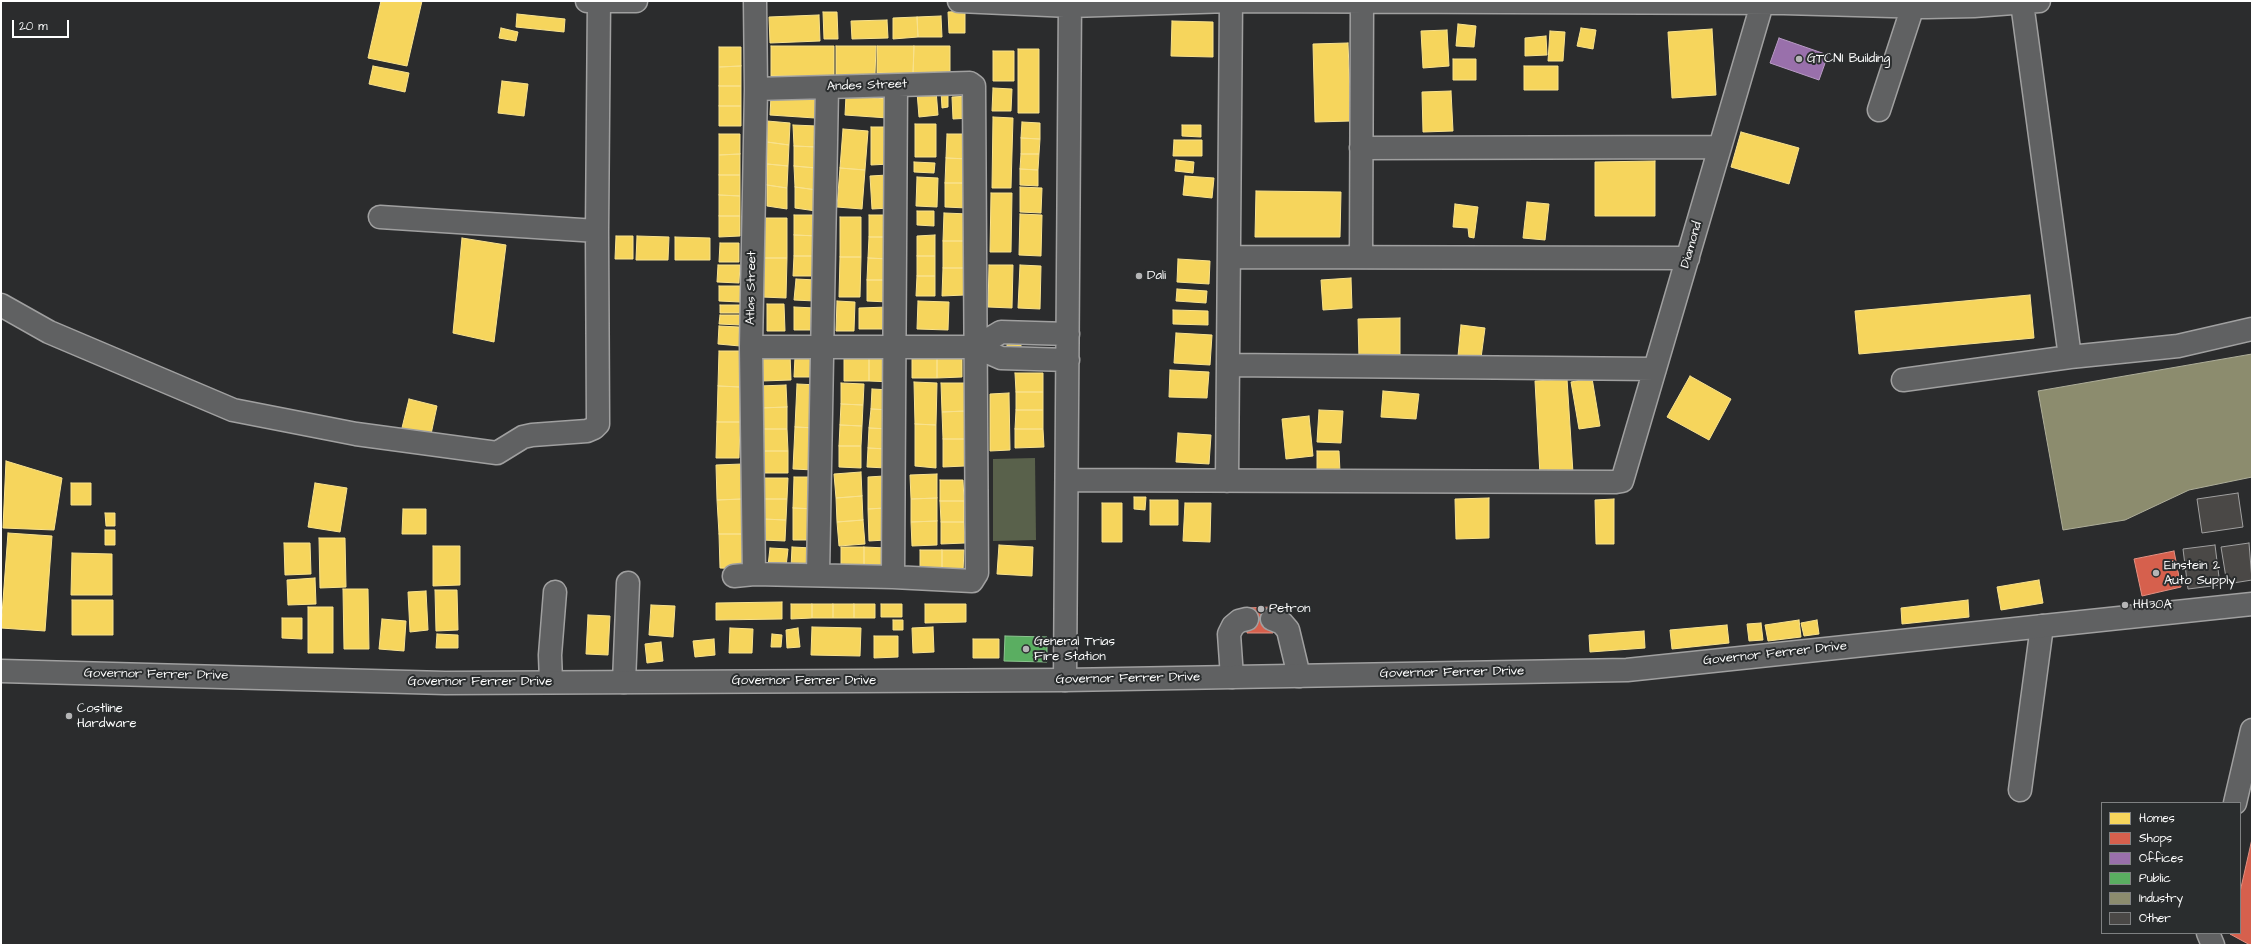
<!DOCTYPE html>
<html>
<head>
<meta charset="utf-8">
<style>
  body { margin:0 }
  #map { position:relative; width:2253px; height:946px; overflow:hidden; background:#2b2c2d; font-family:"Architects Daughter",sans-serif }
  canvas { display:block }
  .frame { position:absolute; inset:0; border:2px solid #fff; pointer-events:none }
  .legend { position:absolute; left:2101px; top:802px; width:140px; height:132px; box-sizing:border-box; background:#2a2d2e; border:1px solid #7f8182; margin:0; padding:5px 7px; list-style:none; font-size:12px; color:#fff }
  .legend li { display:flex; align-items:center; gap:8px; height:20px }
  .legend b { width:20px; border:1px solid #7f8182 }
  .scale { position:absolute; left:12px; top:20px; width:57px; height:18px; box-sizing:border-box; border:2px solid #fff; border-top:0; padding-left:5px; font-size:12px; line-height:14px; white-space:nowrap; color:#fff; -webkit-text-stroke:3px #2a2d2e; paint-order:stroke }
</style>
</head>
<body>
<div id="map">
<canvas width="2253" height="946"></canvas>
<div class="frame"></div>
<ul class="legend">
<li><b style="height:11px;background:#f6d55c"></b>Homes</li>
<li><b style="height:11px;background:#d6604d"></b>Shops</li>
<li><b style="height:11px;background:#9970ab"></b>Offices</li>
<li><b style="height:11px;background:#5aae61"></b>Public</li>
<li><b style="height:11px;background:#8c8c6e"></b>Industry</li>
<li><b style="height:11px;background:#4a4846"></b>Other</li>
</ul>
<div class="scale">20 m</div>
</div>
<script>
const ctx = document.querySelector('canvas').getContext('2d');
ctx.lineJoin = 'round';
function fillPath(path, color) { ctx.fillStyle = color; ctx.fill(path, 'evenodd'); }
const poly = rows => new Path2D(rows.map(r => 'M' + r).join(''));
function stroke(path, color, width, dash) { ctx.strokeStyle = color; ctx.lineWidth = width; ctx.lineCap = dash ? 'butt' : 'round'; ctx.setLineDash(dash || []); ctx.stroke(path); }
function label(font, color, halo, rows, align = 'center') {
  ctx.font = font + ' "Architects Daughter",sans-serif'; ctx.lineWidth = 4; ctx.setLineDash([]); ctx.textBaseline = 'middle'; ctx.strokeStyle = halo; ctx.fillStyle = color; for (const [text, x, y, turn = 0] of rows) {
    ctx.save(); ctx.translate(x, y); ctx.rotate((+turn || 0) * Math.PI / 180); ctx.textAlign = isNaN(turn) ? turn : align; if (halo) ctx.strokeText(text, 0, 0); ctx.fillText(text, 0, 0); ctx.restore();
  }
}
fillPath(poly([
  [1035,458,1036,540,993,541,993,459]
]), '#59614b');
const homes = poly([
  [381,1,422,1,407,66,368,58,381,1],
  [965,11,965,33,949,33,948,12,965,11],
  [823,12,837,12,838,39,824,39,823,12],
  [517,14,565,19,564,32,516,27,517,14],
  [819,15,820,41,770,43,769,17,819,15],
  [941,16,942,37,918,37,917,17,941,16],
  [917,17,918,37,893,39,893,18,917,17],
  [887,20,888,38,852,39,851,21,887,20],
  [1172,21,1213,22,1213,57,1171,56,1172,21],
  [1458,24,1476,26,1474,47,1456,46,1458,24],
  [501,28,518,32,516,41,499,38,501,28],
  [1581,28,1596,30,1593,49,1577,46,1581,28],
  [1712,29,1716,95,1672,98,1668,32,1712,29],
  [1447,30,1449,66,1423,68,1421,31,1447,30],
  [1550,31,1565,32,1563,61,1548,61,1550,31],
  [1546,36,1547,55,1525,56,1525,38,1546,36],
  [1348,43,1351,121,1315,122,1313,44,1348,43],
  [771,46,834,46,834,76,771,76,771,46],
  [836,46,876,46,875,75,836,76,836,46],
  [877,46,914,46,913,74,877,73,877,46],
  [914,46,950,46,950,73,913,74,914,46],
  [719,47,741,47,741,66,719,67,719,47],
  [1018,49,1039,49,1039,113,1018,113,1018,49],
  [993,51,1014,51,1014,81,993,81,993,51],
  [1453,59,1476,59,1476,80,1453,80,1453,59],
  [373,66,409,73,405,92,369,84,373,66],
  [741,66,741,86,719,86,719,67,741,66],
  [1524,66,1558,66,1558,90,1524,90,1524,66],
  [502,81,528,84,524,116,498,113,502,81],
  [719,86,741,86,741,106,719,106,719,86],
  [993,88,1012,89,1011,111,992,111,993,88],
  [936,90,938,115,919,117,917,92,936,90],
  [941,91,948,91,948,107,942,108,941,91],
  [1451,91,1453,131,1423,132,1422,92,1451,91],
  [771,96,817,99,815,118,770,115,771,96],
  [846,96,889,99,888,118,845,115,846,96],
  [970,96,971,118,953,119,952,97,970,96],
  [719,106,741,106,741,126,719,126,719,106],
  [993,117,1013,118,1011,188,992,188,993,117],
  [767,121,790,123,789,145,767,142,767,121],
  [1022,122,1040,123,1040,139,1021,138,1022,122],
  [915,124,936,124,936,157,915,157,915,124],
  [793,125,817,126,817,147,794,146,793,125],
  [1182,125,1201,125,1201,137,1182,136,1182,125],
  [871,127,889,127,890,164,871,165,871,127],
  [843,129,868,131,865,170,840,168,843,129],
  [1741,132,1799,148,1789,184,1731,167,1741,132],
  [719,134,740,134,740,154,719,155,719,134],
  [947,134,970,134,969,159,946,158,947,134],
  [1021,138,1040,139,1039,154,1021,154,1021,138],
  [1174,140,1202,140,1202,156,1173,156,1174,140],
  [767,142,789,145,788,166,767,164,767,142],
  [794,146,817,147,816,168,794,166,794,146],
  [740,154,740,175,719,175,719,155,740,154],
  [1021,154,1039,154,1038,170,1020,169,1021,154],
  [946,158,969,159,968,183,945,183,946,158],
  [1176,160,1194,162,1193,173,1175,171,1176,160],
  [1655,161,1655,216,1595,216,1595,162,1655,161],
  [914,162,935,163,934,173,914,172,914,162],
  [767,164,788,166,787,188,767,185,767,164],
  [794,166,816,168,817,190,795,187,794,166],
  [840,168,865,170,862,209,837,207,840,168],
  [1020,169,1038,170,1038,186,1020,185,1020,169],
  [719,175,740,175,740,196,719,195,719,175],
  [888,175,890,208,872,209,870,176,888,175],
  [1185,176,1214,178,1212,198,1183,195,1185,176],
  [917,177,938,178,937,207,916,206,917,177],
  [945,183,968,183,967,208,945,207,945,183],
  [767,185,787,188,787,209,767,206,767,185],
  [795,187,817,190,816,211,795,208,795,187],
  [1020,187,1042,188,1041,213,1020,212,1020,187],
  [1256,191,1341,192,1340,237,1255,237,1256,191],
  [991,193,1012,193,1011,252,990,252,991,193],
  [719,195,740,196,740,216,719,216,719,195],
  [1527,202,1549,204,1545,240,1523,238,1527,202],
  [1455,204,1478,207,1474,238,1469,237,1468,228,1453,227,1455,204],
  [917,211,934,211,934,226,917,225,917,211],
  [944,213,969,214,968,241,943,241,944,213],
  [1020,214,1042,215,1041,256,1019,255,1020,214],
  [794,215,819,215,818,236,794,235,794,215],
  [869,215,891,215,890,237,869,237,869,215],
  [719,216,740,216,740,236,719,237,719,216],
  [840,217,861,217,861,257,840,257,840,217],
  [763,218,787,218,787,258,763,258,763,218],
  [794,235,818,236,818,256,794,256,794,235],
  [935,235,935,256,917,256,917,236,935,235],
  [616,236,633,236,633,259,615,259,616,236],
  [637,236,669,237,668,260,636,260,637,236],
  [675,237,710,238,710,260,675,260,675,237],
  [869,237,890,237,889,259,868,258,869,237],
  [462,238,506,245,494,342,453,333,462,238],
  [943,241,968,241,966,268,943,268,943,241],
  [720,243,739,243,739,262,719,262,720,243],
  [794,256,818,256,818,276,793,276,794,256],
  [917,256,935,256,935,276,917,276,917,256],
  [840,257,861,257,860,297,839,297,840,257],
  [763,258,787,258,786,298,762,297,763,258],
  [868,258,889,259,889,280,867,280,868,258],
  [1178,259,1210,261,1209,284,1177,282,1178,259],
  [718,265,740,265,739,283,717,282,718,265],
  [989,265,1013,265,1012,308,988,307,989,265],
  [1020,265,1041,266,1040,309,1018,308,1020,265],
  [943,268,966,268,965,295,942,296,943,268],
  [917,276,935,276,935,296,916,296,917,276],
  [1351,278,1352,308,1323,310,1321,280,1351,278],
  [796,279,816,280,815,301,794,300,796,279],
  [867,280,889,280,888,302,867,301,867,280],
  [719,286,740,286,740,302,719,301,719,286],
  [1177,289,1207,291,1206,303,1176,301,1177,289],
  [2030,295,2034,338,1859,354,1855,311,2030,295],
  [837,301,855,302,854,331,836,331,837,301],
  [918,301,949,302,948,330,917,329,918,301],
  [767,304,784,304,785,331,767,331,767,304],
  [720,305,740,305,740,313,720,313,720,305],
  [794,307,815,308,814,330,794,330,794,307],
  [888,307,888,329,859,329,859,308,888,307],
  [1173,310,1208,311,1208,325,1173,324,1173,310],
  [720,315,740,315,740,325,719,324,720,315],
  [1400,318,1400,359,1359,359,1358,319,1400,318],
  [1461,325,1485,328,1481,358,1458,356,1461,325],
  [719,326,739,327,740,346,718,344,719,326],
  [1176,333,1212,335,1210,365,1174,363,1176,333],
  [1007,340,1021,340,1021,351,1007,351,1007,340],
  [719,351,742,351,741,387,718,386,719,351],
  [790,354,791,380,762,381,761,355,790,354],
  [962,355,962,377,937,378,937,356,962,355],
  [912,356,937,356,937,378,912,378,912,356],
  [795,357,812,357,812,377,794,377,795,357],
  [892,357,893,382,869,381,869,358,892,357],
  [844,358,869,358,869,381,844,381,844,358],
  [1170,370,1209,372,1207,398,1169,397,1170,370],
  [1015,373,1043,373,1043,392,1016,392,1015,373],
  [1690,376,1731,399,1709,440,1667,417,1690,376],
  [1592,378,1600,426,1579,429,1571,382,1592,378],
  [1567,379,1573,473,1540,475,1535,381,1567,379],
  [914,382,937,383,936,425,915,424,914,382],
  [841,383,864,384,863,405,841,404,841,383],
  [941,383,966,383,966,411,942,412,941,383],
  [797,384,818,385,816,428,795,427,797,384],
  [786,385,787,407,760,408,759,386,786,385],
  [718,386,741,387,740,422,717,422,718,386],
  [872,389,891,390,890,410,871,409,872,389],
  [1383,391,1419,394,1416,419,1381,417,1383,391],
  [1016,392,1043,392,1043,410,1016,410,1016,392],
  [1009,393,1010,450,990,451,990,394,1009,393],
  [409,399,437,406,430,439,401,432,409,399],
  [841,404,863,405,862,426,840,425,841,404],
  [787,407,787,429,760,429,760,408,787,407],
  [871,409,890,410,889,429,869,428,871,409],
  [1016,410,1043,410,1043,429,1015,429,1016,410],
  [1319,410,1343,411,1341,443,1317,442,1319,410],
  [966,411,965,439,943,439,942,412,966,411],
  [1309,416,1313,456,1286,459,1282,419,1309,416],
  [717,422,740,422,739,458,716,458,717,422],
  [915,424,936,425,936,468,915,466,915,424],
  [840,425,862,426,861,446,839,446,840,425],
  [795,427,816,428,814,470,793,469,795,427],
  [869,428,889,429,887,449,868,448,869,428],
  [760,429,787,429,788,451,761,451,760,429],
  [1015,429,1043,429,1044,447,1015,448,1015,429],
  [1178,433,1211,435,1209,464,1176,462,1178,433],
  [943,439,965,439,965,466,943,467,943,439],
  [839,446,861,446,861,468,839,467,839,446],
  [868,448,887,449,886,468,867,467,868,448],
  [761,451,788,451,788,473,761,473,761,451],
  [1317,451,1339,451,1340,472,1317,472,1317,451],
  [6,461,62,478,54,530,3,528,6,461],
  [742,464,742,499,717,500,716,465,742,464],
  [861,472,862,496,836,498,834,474,861,472],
  [937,474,937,498,911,499,910,475,937,474],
  [884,476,885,508,868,509,868,477,884,476],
  [794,477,817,477,816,509,793,508,794,477],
  [764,478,788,478,787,499,763,499,764,478],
  [940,480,963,480,964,501,940,501,940,480],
  [71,483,91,483,91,505,71,505,71,483],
  [315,483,347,488,340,532,308,527,315,483],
  [862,496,863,520,837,522,836,498,862,496],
  [1134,497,1146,497,1145,510,1134,509,1134,497],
  [937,498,937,521,911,522,911,499,937,498],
  [1489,498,1489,538,1456,539,1455,499,1489,498],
  [742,499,743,534,719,534,717,500,742,499],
  [763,499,787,499,786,520,763,519,763,499],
  [1614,499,1614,544,1596,544,1595,500,1614,499],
  [1150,500,1178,500,1178,525,1150,525,1150,500],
  [940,501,964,501,964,522,941,522,940,501],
  [1102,503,1122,503,1122,542,1102,542,1102,503],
  [1185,503,1211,503,1210,542,1183,541,1185,503],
  [793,508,816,509,816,540,793,540,793,508],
  [885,508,886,540,869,541,868,509,885,508],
  [403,509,426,509,426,534,402,534,403,509],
  [105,513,115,513,115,526,106,526,105,513],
  [763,519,786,520,785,541,762,540,763,519],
  [863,520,865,544,839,546,837,522,863,520],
  [937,521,937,545,912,546,911,522,937,521],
  [941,522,964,522,965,543,941,544,941,522],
  [105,530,115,530,115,545,105,545,105,530],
  [8,533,52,536,45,631,1,628,8,533],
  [719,534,743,534,743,569,720,568,719,534],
  [319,538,345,538,346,587,320,588,319,538],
  [284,543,310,543,311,574,285,575,284,543],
  [999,545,1033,547,1032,576,997,574,999,545],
  [433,546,460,546,460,585,433,586,433,546],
  [792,547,812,548,811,568,791,568,792,547],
  [841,547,864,547,864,569,841,568,841,547],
  [864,547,887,548,886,569,864,569,864,547],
  [770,548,788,549,786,567,768,566,770,548],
  [920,550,942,550,942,571,920,571,920,550],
  [942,550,964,550,963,571,942,571,942,550],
  [72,553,112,554,112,595,71,595,72,553],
  [315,578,316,604,288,605,287,580,315,578],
  [2039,580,2043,603,2001,610,1997,587,2039,580],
  [343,589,368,589,369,649,344,649,343,589],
  [435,590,457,590,458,630,436,631,435,590],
  [426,591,428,630,410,632,408,592,426,591],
  [72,600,113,600,113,635,72,635,72,600],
  [1968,600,1969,617,1902,624,1901,608,1968,600],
  [782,602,782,619,716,620,716,603,782,602],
  [791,604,812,604,812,618,791,619,791,604],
  [812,604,833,604,833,618,812,618,812,604],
  [833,604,854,604,854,618,833,618,833,604],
  [854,604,875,604,875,618,854,618,854,604],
  [881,604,902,604,902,617,881,617,881,604],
  [925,604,966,604,966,622,925,623,925,604],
  [651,605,675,606,673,637,649,635,651,605],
  [308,607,333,607,333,653,308,653,308,607],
  [588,615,610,616,608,655,586,654,588,615],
  [282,618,302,618,302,639,282,638,282,618],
  [382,619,406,621,404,651,379,649,382,619],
  [893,620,903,620,903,630,893,630,893,620],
  [1799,620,1801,637,1768,641,1765,625,1799,620],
  [1817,620,1819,634,1804,636,1801,623,1817,620],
  [1761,623,1763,640,1749,641,1747,624,1761,623],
  [1727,625,1729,643,1672,649,1670,630,1727,625],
  [812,627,861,628,860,656,811,655,812,627],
  [933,627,934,652,913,653,912,628,933,627],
  [730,628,753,629,752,653,729,653,730,628],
  [798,628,800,647,787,648,786,630,798,628],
  [1644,631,1645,648,1590,652,1589,635,1644,631],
  [437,634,458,635,458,648,436,648,437,634],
  [772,634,782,635,781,647,771,647,772,634],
  [874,636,898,636,898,657,874,658,874,636],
  [714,639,715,655,695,657,693,641,714,639],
  [973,639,999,639,999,658,973,658,973,639],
  [661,642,663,661,647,663,645,644,661,642]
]);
fillPath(homes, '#f6d55c');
stroke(homes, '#f9e28d', 1);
const shops = poly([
  [2174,551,2181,587,2142,596,2134,559,2174,551],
  [1272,607,1273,633,1247,633,1247,608,1272,607],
  [2252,839,2252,945,2250,945,2230,934,2240,933,2240,892,2252,839]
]);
fillPath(shops, '#d6604d');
stroke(shops, '#e29082', 1);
const offices = poly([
  [1779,38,1828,55,1819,80,1770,63,1779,38]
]);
fillPath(offices, '#9970ab');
stroke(offices, '#b89bc4', 1);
const public = poly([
  [1005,636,1047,637,1047,662,1004,661,1005,636]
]);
fillPath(public, '#5aae61');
stroke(public, '#8cc690', 1);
const industry = poly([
  [2252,354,2252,477,2189,490,2125,520,2063,530,2038,391,2252,354]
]);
fillPath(industry, '#8c8c6e');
stroke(industry, '#aeae9a', 1);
const building = poly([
  [2238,493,2243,527,2202,533,2197,499,2238,493],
  [2249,543,2252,580,2227,584,2221,547,2249,543],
  [2215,545,2220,585,2188,589,2183,549,2215,545]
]);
fillPath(building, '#4a4846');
stroke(building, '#a0a0a0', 1);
const minor = poly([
  [587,1,636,1],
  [959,1,1070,6,1231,1,1784,3,1927,7,1974,6,2039,1],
  [2022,3,2070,357],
  [1879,110,1913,6],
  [1361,148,1720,147],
  [380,217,597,231],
  [1229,257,1688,258],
  [1361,257,1362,2],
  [1,305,49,332,233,410,356,434,497,453,523,437,532,435,587,431,594,428,598,424,597,231,599,1],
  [751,347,976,347,1001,358,1068,360],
  [976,347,1001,332,1068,334],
  [1228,365,1655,369],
  [1903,380,2070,357,2178,346,2252,329],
  [1067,480,1616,482,1622,481,1762,4],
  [1227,481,1231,1],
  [754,574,751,347,756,89,755,1],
  [818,575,827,88],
  [734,576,754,574,893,577,972,581,977,573,974,86,970,83,756,89],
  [893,577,896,86],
  [1272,619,1282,623,1288,630,1299,676],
  [1232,677,1229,634,1233,626,1239,621,1247,619],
  [1065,680,1070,1],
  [551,682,550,655,555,592],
  [624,682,628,583],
  [2020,790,2042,626],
  [2235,803,2252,730],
  [2208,933,2213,945]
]);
const major = poly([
  [1,671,445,683,1065,680,1627,670,2252,604]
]);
stroke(minor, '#a0a0a0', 25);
stroke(major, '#a0a0a0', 25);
stroke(minor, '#606162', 22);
stroke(major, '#606162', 22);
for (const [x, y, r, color] of [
  [1799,59,4,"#b5b5b6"],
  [1139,276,4,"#b5b5b6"],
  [2156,573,4,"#b5b5b6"],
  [2125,605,4,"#b5b5b6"],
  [1261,609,4,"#b5b5b6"],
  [1026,649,4,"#b5b5b6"],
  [69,716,4,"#b5b5b6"]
]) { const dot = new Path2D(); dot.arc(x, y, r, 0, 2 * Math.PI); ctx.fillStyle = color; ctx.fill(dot); stroke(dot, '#2a2d2e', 1.5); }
label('13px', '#fff', '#2a2d2e', [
  ["GTCNI Building",1807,59],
  ["Dali",1147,276],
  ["Einstein 2",2164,566],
  ["Auto Supply",2164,581],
  ["HH30A",2133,605],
  ["Petron",1269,609],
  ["General Trias",1034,642],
  ["Fire Station",1034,657],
  ["Costline",77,709],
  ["Hardware",77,724]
], 'left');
label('13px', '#fff', '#2a2d2e', [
  ["Andes Street",867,86,-2],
  ["Diamond",1692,245,-74],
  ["Atlas Street",752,288,-89],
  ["Governor Ferrer Drive",1775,654,-6],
  ["Governor Ferrer Drive",1452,673,-1],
  ["Governor Ferrer Drive",156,675,1],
  ["Governor Ferrer Drive",1128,679,-1],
  ["Governor Ferrer Drive",804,681],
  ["Governor Ferrer Drive",480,682]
]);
</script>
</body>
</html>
